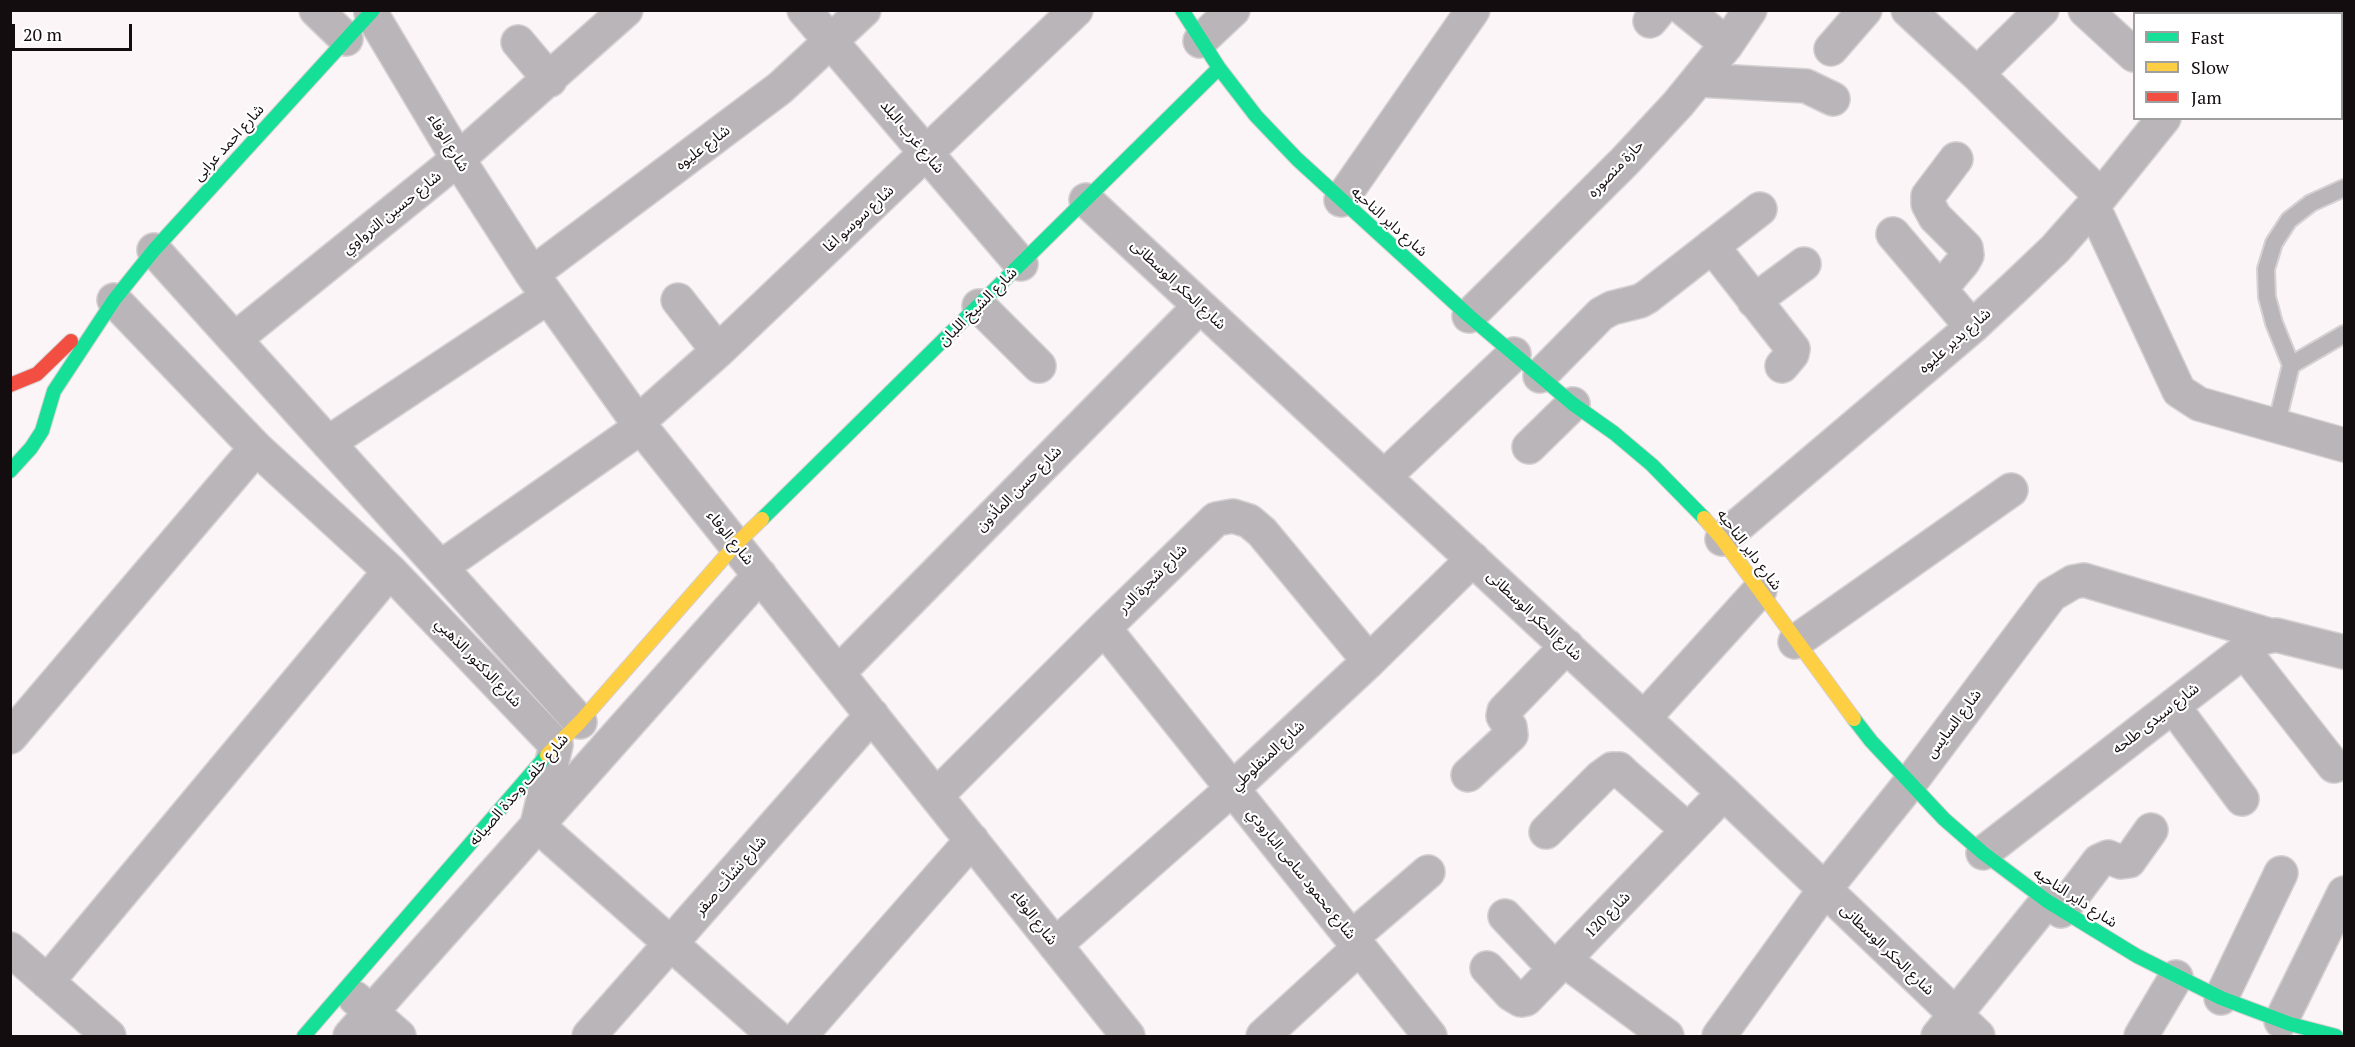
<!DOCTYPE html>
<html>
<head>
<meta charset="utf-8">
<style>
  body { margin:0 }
  #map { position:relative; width:2355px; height:1047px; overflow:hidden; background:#fcf5f8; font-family:"PT Serif",serif }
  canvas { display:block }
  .frame { position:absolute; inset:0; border:12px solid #140d10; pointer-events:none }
  .legend { position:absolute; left:2133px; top:12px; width:210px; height:108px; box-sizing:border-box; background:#fff; border:2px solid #a19e9f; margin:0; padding:8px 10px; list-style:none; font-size:18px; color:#140d10 }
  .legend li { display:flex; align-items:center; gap:12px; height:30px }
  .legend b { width:30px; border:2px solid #a19e9f }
  .scale { position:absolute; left:12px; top:24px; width:120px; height:27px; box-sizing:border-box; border:3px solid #140d10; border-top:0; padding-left:8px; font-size:18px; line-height:21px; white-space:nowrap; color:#140d10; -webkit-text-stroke:4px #fff; paint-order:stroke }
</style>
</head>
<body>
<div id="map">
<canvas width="2355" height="1047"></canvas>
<div class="frame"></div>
<ul class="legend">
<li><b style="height:8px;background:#16e098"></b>Fast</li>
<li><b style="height:8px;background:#ffcf43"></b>Slow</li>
<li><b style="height:8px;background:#f24e42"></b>Jam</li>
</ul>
<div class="scale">20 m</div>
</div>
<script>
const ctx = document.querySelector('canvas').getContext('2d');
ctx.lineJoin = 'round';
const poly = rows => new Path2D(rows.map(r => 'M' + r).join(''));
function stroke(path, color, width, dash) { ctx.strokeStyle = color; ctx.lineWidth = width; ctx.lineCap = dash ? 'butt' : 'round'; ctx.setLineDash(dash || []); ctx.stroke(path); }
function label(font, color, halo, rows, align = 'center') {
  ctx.font = font + ' "PT Serif","Noto Sans Arabic",serif'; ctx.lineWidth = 4.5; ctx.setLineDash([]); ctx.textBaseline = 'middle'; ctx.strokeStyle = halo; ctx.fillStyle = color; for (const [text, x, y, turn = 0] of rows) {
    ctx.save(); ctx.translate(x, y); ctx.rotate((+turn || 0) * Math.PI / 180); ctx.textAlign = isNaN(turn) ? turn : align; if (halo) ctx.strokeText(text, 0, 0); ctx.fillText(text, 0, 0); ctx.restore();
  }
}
const lane = poly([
  [2291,365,2344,334],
  [2276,426,2291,365,2274,323,2267,297,2266,269,2274,243,2289,220,2311,203,2344,188]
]);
const street = poly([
  [316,10,346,39],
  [804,10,1021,264],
  [1685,10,1727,44],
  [1908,10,1977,74,2101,196],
  [2085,10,2134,55],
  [2298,10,2301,14],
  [371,13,458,159,532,274,641,427,1128,1036],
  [2241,14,2243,10],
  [1650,21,1659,10],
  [1200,41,1233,10],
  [518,42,550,80],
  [1831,49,1865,10],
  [2342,49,2344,51],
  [1977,74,2042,10],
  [1698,80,1806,86,1833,99],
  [1086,200,1724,793,1978,1036],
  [1341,200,1473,10],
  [2093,206,2179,391,2199,404,2344,445],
  [1893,234,1972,327],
  [1712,246,1793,349,1792,354,1782,366],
  [154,250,580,722],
  [532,274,780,88,864,10],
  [1941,288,1963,262,1967,255,1966,248,1935,217,1928,204,1928,196,1956,159],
  [114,300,256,448,390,571,556,745,537,825,775,1036],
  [678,300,718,351],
  [1754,301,1804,264],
  [979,306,1039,366],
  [1469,316,1625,161,1678,104,1727,44,1750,10],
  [235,339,458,159,626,10],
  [1540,376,1601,314,1612,308,1640,301,1647,297,1760,209],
  [638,422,718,351,1076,10],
  [328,443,548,297],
  [1529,447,1573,404],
  [1384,477,1514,354],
  [1722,539,1972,327,2014,288,2055,249,2093,206,2164,118],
  [441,567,641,427],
  [1104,628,1430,1036],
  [1795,642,2011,490],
  [2244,651,2334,766],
  [838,673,1200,306],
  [2173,706,2242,799],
  [1644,718,1760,590],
  [10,737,256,448],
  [1468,775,1511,735,1510,727,1503,716,1504,711,1567,646],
  [936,796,1104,628,1216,519,1233,516,1249,521,1262,532,1369,661],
  [1546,832,1601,777,1612,769,1619,769,1624,774,1688,830],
  [1983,853,2261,638,2276,635,2344,652],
  [2061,911,2099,861,2108,857,2121,862,2129,861,2151,830],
  [1505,916,1555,969],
  [1351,938,1428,872],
  [1055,945,1232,789,1369,661,1473,559],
  [10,949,109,1036],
  [1564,960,1667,1036],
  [1487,968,1511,994,1521,1000,1526,999,1724,793],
  [47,982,390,571],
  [355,998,399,1036],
  [2221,998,2281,873],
  [2281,1021,2344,893],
  [350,1036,760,575],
  [589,1036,872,715],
  [800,1036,972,840],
  [1263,1036,1359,948],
  [1719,1036,1825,889,1910,783,2051,595,2073,582,2084,580,2269,635],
  [1938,1036,2047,901],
  [2141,1036,2176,977]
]);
const fast = poly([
  [1182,10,1219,68,1256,116,1297,159,1469,316,1573,404,1614,433,1652,465,1704,518],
  [10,471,31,448,42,431,54,391,114,300,154,250,373,10],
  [762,519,1219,68],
  [1854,719,1871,741,1944,819,1983,853,2047,901,2137,956,2221,998,2290,1024,2336,1036],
  [304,1036,547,755]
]);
const slow = poly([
  [1704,518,1722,539,1854,719],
  [547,755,580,722,736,544,762,519]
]);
const jam = poly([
  [10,385,37,374,71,341]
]);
stroke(lane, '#d6d1d3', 20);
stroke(street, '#d6d1d3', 36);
stroke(fast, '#d6d1d3', 16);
stroke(slow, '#d6d1d3', 16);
stroke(jam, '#d6d1d3', 16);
stroke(lane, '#bab5b8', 16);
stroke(street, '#bab5b8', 33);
stroke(fast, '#16e098', 14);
stroke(slow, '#ffcf43', 14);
stroke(jam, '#f24e42', 14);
label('15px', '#140d10', '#fff', [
  ["شارع غرب البلد",912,137,50],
  ["شارع احمد عرابى",229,143,-48],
  ["شارع الوفاء",448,143,59],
  ["شارع عليوه",703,148,-37],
  ["حارة منصوره",1616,169,-46],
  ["شارع حسين الترواوي",392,213,-39],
  ["شارع سوسو اغا",859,219,-43],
  ["شارع داير الناحيه",1389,222,42],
  ["شارع الحكر الوسطانى",1178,285,43],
  ["شارع الشيخ اللبان",978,307,-45],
  ["شارع بدير عليوه",1955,341,-41],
  ["شارع حسن المأذون",1019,489,-45],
  ["شارع الوفاء",730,538,51],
  ["شارع داير الناحيه",1749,550,53],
  ["شارع شجرة الدر",1153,579,-45],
  ["شارع الحكر الوسطانى",1534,616,43],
  ["شارع الدكتور الذهبي",478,663,46],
  ["شارع سيدى طلحه",2156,719,-38],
  ["شارع السايس",1954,724,-53],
  ["شارع المنفلوطي",1268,756,-43],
  ["شارع خلف وحدة الصيانه",519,790,-49],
  ["شارع محمود سامى البارودي",1301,874,51],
  ["شارع نشأت صقر",731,876,-49],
  ["شارع داير الناحيه",2075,898,33],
  ["شارع 120",1608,915,-46],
  ["شارع الوفاء",1034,918,52],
  ["شارع الحكر الوسطانى",1887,950,44]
]);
</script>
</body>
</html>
